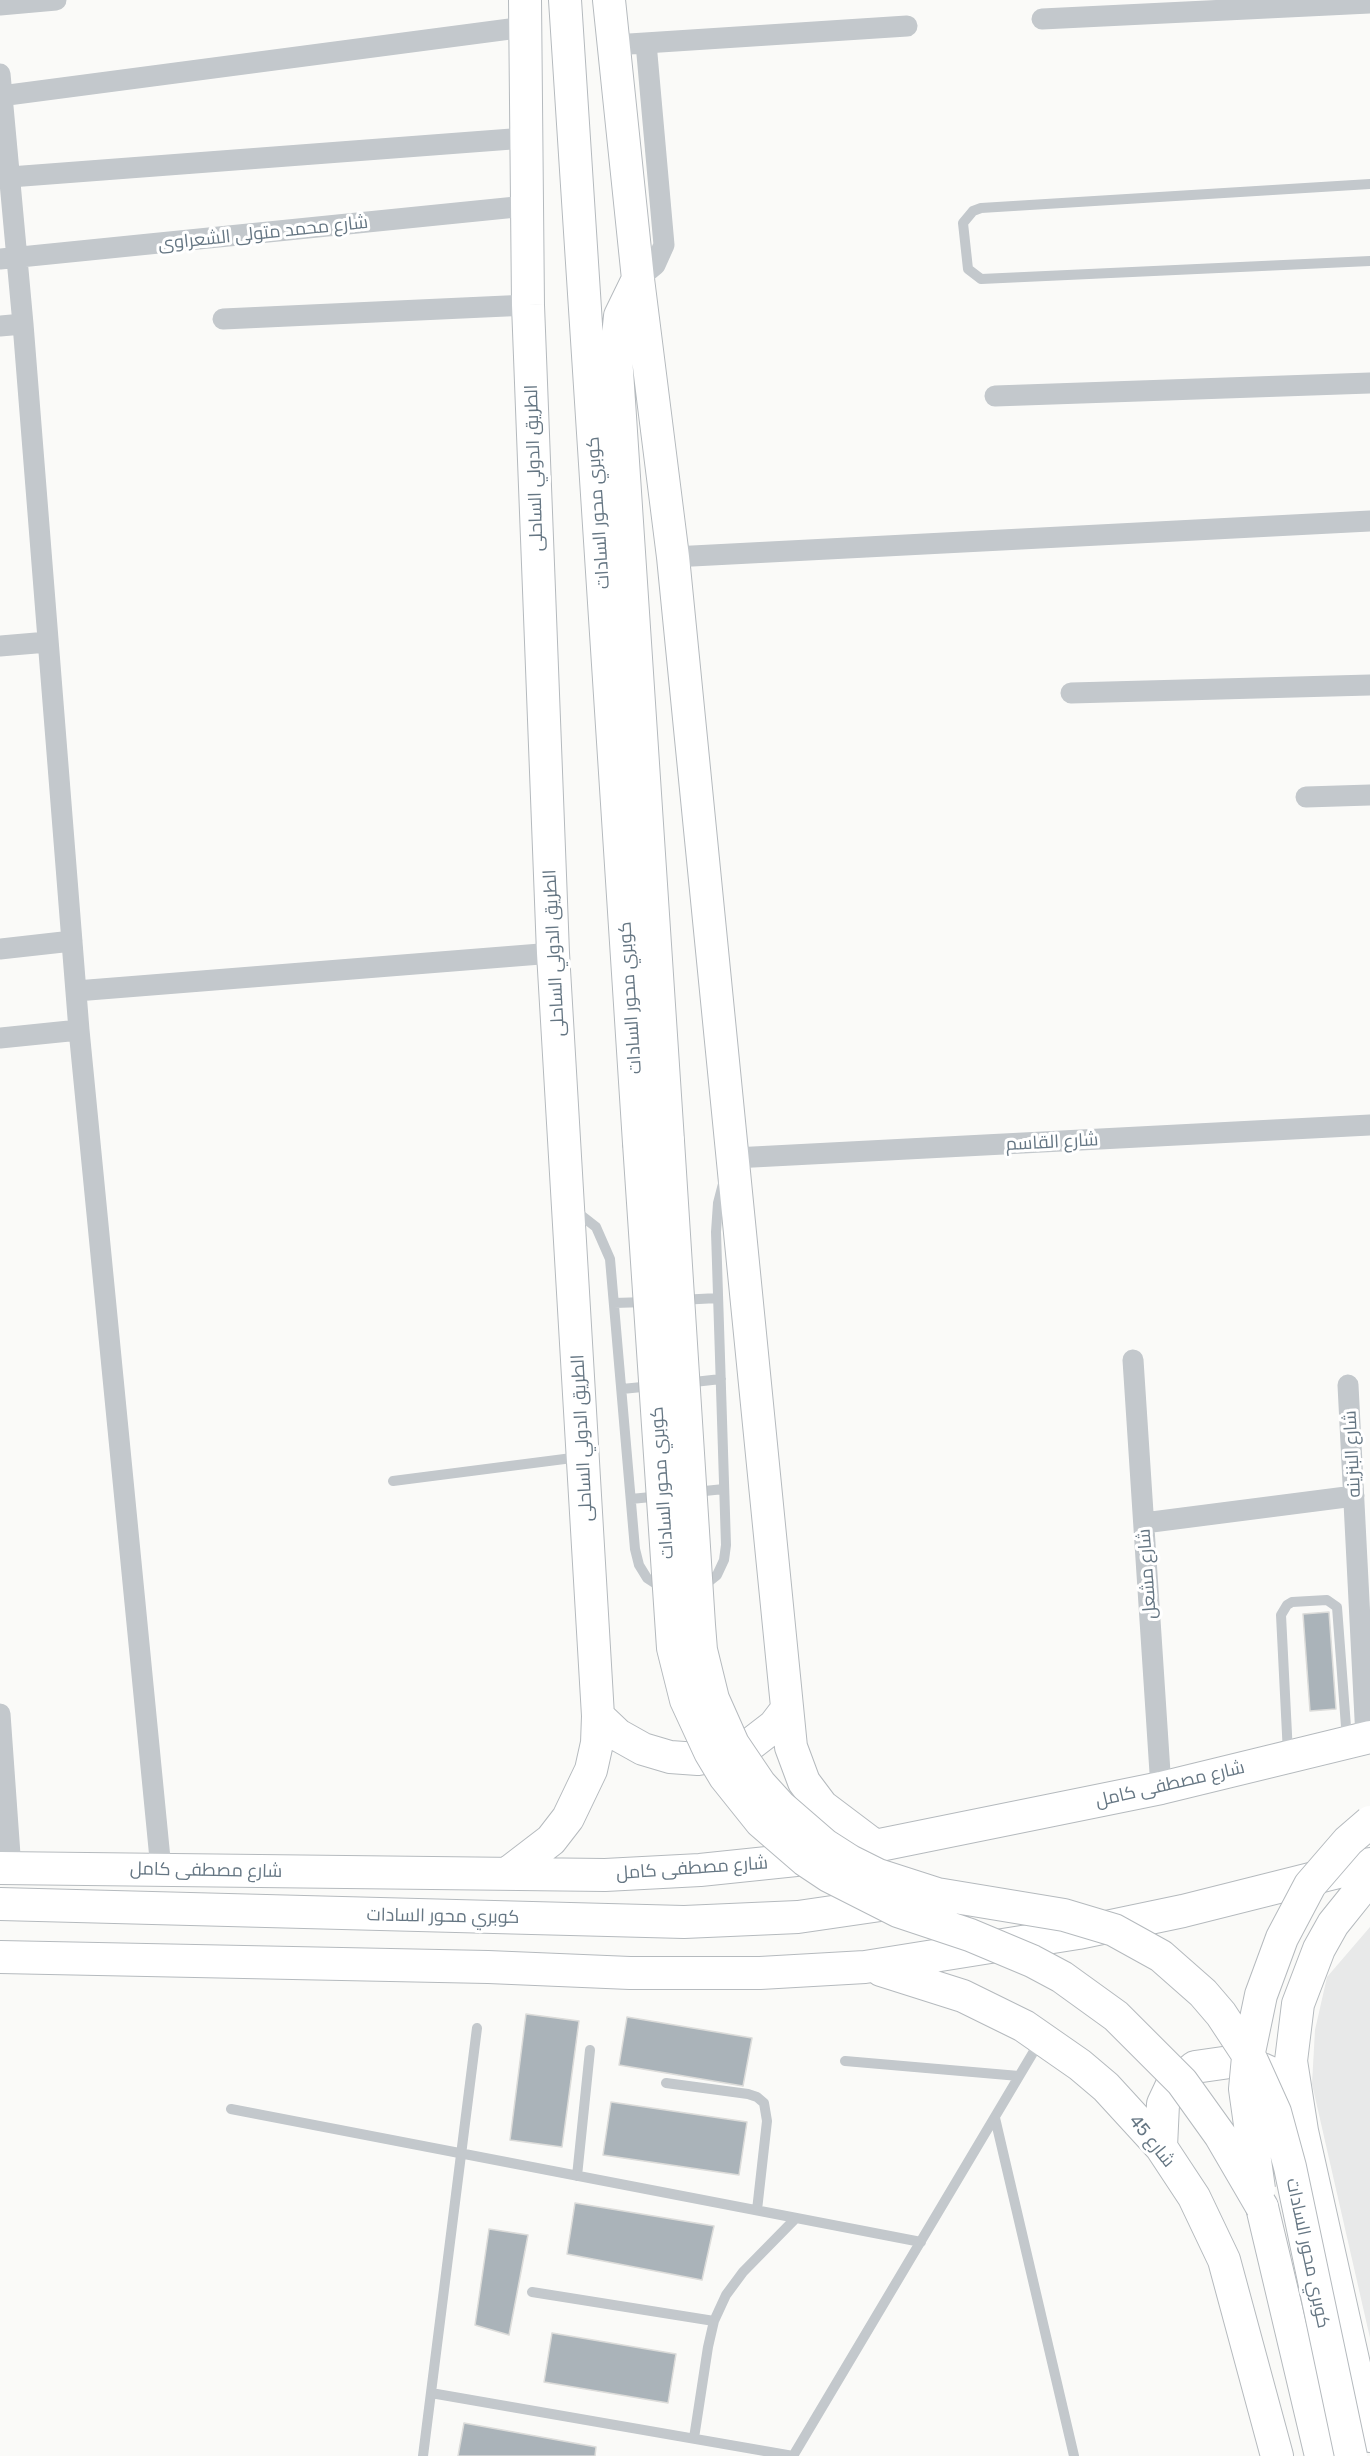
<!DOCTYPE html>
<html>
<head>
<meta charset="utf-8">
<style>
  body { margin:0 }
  canvas { display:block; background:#fafaf8 }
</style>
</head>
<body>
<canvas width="1370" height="2456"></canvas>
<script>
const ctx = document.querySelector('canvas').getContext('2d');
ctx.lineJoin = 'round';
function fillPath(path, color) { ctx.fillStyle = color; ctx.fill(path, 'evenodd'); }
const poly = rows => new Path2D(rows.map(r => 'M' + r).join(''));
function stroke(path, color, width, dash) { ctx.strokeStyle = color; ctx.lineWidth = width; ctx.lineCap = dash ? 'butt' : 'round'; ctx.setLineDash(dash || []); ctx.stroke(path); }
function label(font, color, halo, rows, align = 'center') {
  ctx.font = font + ' "Golos Text",Cairo,sans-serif'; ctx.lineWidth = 6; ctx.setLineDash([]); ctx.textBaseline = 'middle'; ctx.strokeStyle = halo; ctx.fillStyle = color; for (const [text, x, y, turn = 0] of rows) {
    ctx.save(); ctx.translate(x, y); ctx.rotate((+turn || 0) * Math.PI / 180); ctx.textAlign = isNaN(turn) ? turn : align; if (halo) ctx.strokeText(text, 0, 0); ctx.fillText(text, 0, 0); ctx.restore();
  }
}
fillPath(poly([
  [1370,1927,1370,2338,1312,2084,1315,2030,1327,1977]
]), '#e8e9e9');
const building = poly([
  [1329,1612,1336,1709,1310,1711,1303,1614,1329,1612],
  [526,2014,579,2021,562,2147,510,2140,526,2014],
  [627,2017,752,2038,743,2086,619,2065,627,2017],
  [611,2102,747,2122,739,2175,603,2155,611,2102],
  [575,2203,714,2226,702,2280,567,2254,575,2203],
  [489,2229,528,2235,509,2335,475,2325,489,2229],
  [552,2333,676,2354,668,2403,544,2382,552,2333],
  [464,2423,596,2447,595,2456,458,2456,464,2423]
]);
fillPath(building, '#aab3b9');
stroke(building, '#dcdcda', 1.5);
const primary = poly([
  [565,0,639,1143],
  [609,0,638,279,673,557,791,1747,804,1782,822,1806,875,1846],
  [638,279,620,316,616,356,668,1141],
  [598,1716,618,1735,643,1749,670,1757,698,1759,726,1754,752,1743,774,1726,787,1709],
  [0,1868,605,1875,700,1870,796,1860,875,1846,1161,1788,1370,1737],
  [508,1873,551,1840,568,1818,591,1770,597,1743,598,1716,553,953,528,305,525,0],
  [1370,1878,1333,1924,1319,1949,1298,2004,1291,2061,1302,2131,1370,2436],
  [0,1904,684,1922,798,1917,901,1902],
  [0,1957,488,1967,630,1973,760,1973,865,1967,1078,1933,1183,1911,1370,1864],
  [881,1970,963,1996,1024,2026,1080,2065,1106,2087,1161,2147,1194,2197,1224,2260,1277,2456],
  [1161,2147,1163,2104,1171,2087,1195,2067,1230,2062,1262,2069,1273,2074],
  [1262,2207,1321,2456]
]);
stroke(primary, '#b5babe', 34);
stroke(poly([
  [1370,184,981,208,973,211,963,223,968,269,981,279,1370,261],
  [573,1209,596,1227,610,1259,635,1549,639,1565,647,1578,664,1589],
  [680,1300,718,1298],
  [614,1303,646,1302],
  [685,1383,721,1379],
  [622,1389,652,1386],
  [393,1481,580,1457],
  [695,1492,724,1489],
  [631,1499,661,1496],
  [702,1587,717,1575,724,1560,726,1545,716,1232,718,1203,724,1180],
  [1288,1754,1281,1615,1287,1605,1292,1602,1327,1600,1337,1607,1347,1740],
  [845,2061,1019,2076],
  [666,2083,748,2094,757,2097,764,2103,767,2121,757,2210],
  [231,2109,921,2242],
  [995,2118,1074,2456],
  [577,2176,590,2050],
  [532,2292,714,2321],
  [431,2393,793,2456],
  [694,2438,708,2347,714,2321,726,2295,743,2272,796,2218],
  [423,2456,477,2028],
  [793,2456,1040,2041]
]), '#c3c8cc', 10);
stroke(poly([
  [0,5,56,0],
  [1042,19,1370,3],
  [614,45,907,26],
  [0,74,23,324,79,1030,161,1869],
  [0,96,525,27],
  [10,177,525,138],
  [0,259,526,206],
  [638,279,655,265,664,245,646,43],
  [223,319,528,305],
  [0,326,23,324],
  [995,396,1370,383],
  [673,557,1370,521],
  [0,646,48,642],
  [1071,693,1370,685],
  [1306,797,1370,795],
  [0,949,72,941],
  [76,991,553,953],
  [0,1038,79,1030],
  [734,1158,1370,1125],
  [1133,1360,1161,1788],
  [1348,1385,1366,1738],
  [1144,1523,1354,1496],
  [0,1714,11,1869]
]), '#c3c8cc', 21);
stroke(primary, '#fff', 32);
const primaryBridge = poly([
  [668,1141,699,1625,701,1650,713,1699,733,1744,760,1784,780,1806,825,1845,850,1861,878,1875,937,1894,1064,1915,1114,1930,1161,1956,1203,1993,1221,2014,1252,2061,1275,2112,1290,2167,1351,2456],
  [639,1143,673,1648,686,1700,710,1752,725,1777,761,1822,805,1860,829,1876,898,1911,970,1935,1032,1961,1062,1977,1116,2016,1182,2082,1220,2135,1262,2207],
  [1259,2189,1245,2089,1248,2057,1261,1995,1282,1938,1310,1885,1348,1841,1370,1822]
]);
stroke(primaryBridge, '#b5babe', 34, []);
stroke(primaryBridge, '#fff', 32);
label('18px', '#657683', '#fff', [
  ["شارع محمد متولى الشعراوى",263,233,-6],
  ["الطريق الدولي الساحلى",534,468,-92],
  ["كوبري محور السادات",598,513,-94],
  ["الطريق الدولي الساحلى",554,953,-93],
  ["كوبري محور السادات",630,998,-94],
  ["شارع القاسم",1052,1142,-3],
  ["الطريق الدولي الساحلى",582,1438,-93],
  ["شارع البنزينه",1352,1454,-93],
  ["كوبري محور السادات",662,1483,-94],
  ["شارع مشعل",1147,1574,-94],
  ["شارع مصطفى كامل",1170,1784,-13],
  ["شارع مصطفى كامل",692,1868,-4],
  ["شارع مصطفى كامل",206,1870,1],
  ["كوبري محور السادات",443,1916,1],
  ["شارع 45",1152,2141,51],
  ["كوبري محور السادات",1308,2253,78]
]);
</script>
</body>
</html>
